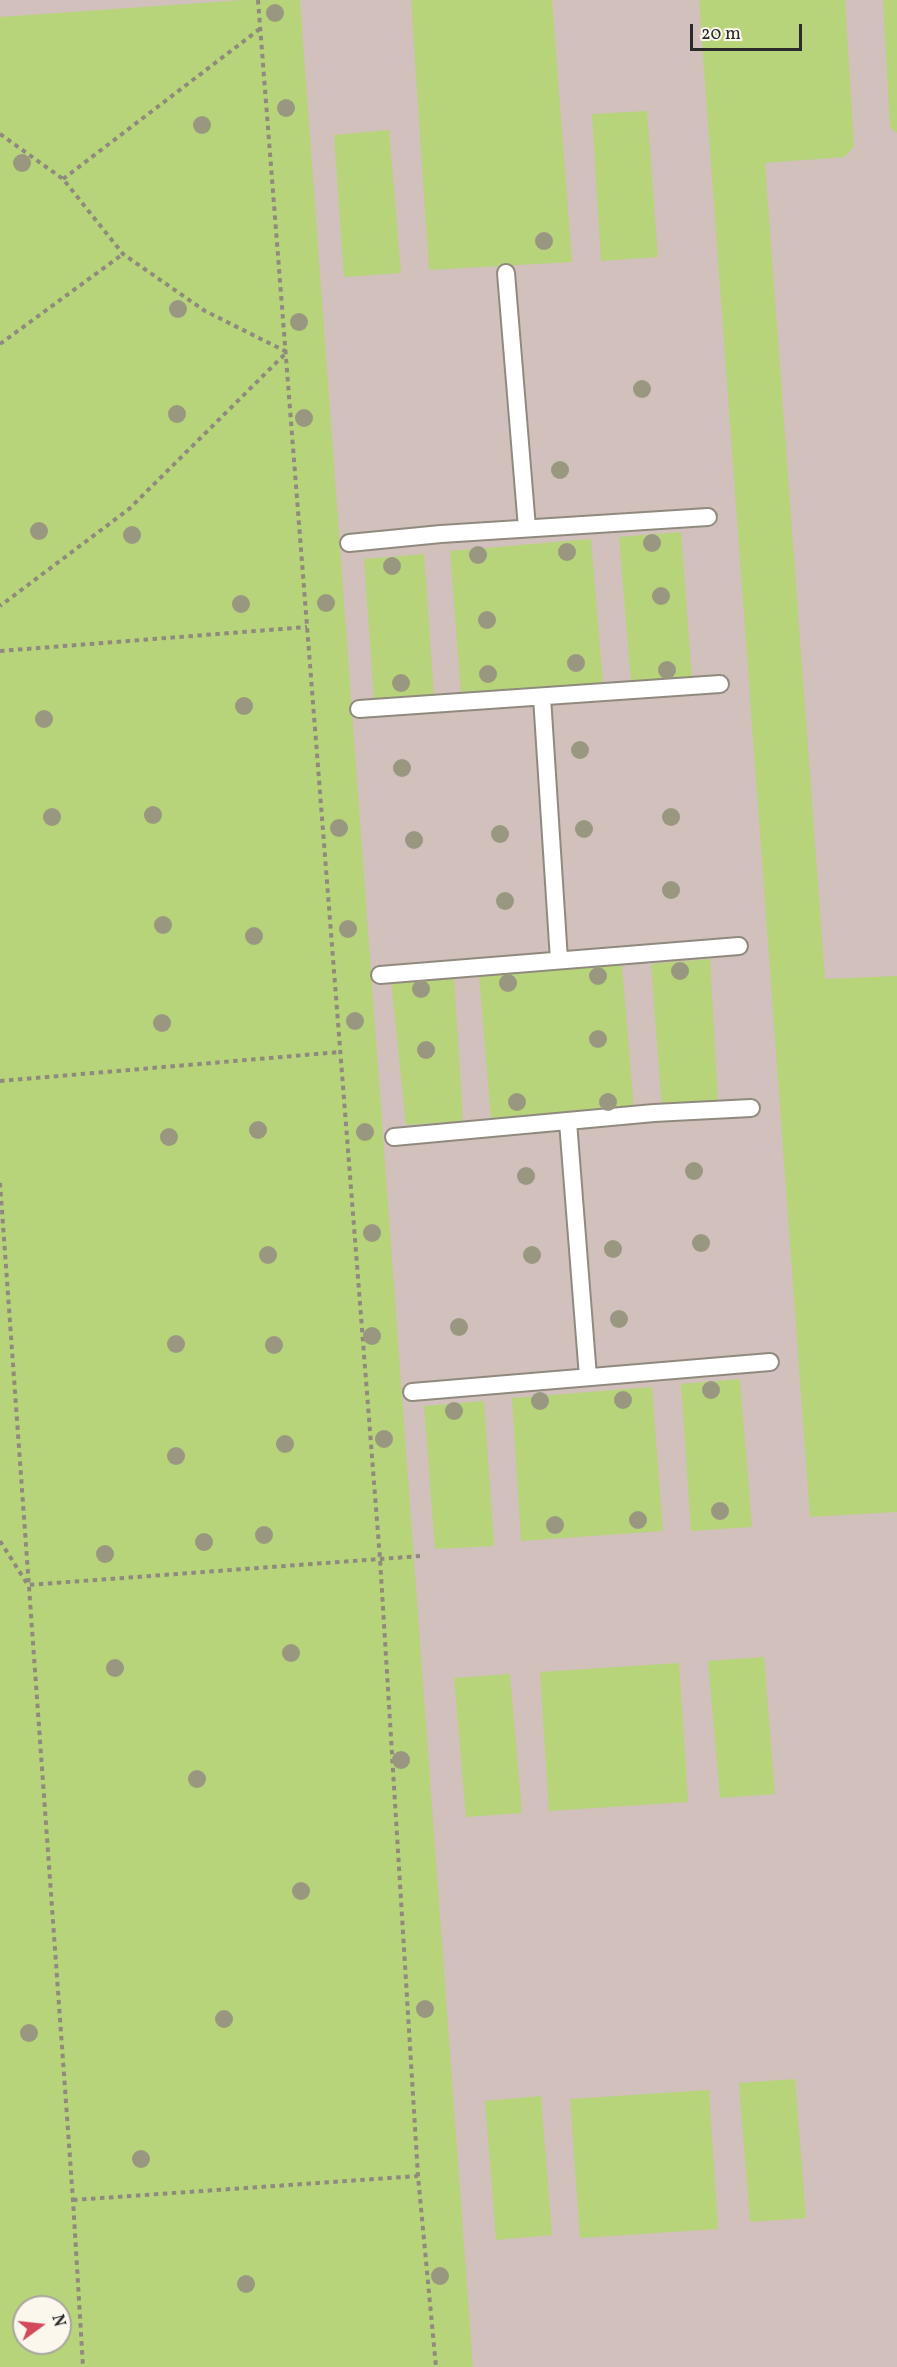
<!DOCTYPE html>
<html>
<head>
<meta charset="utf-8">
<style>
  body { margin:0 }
  #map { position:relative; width:897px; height:2367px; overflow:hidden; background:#f6e8d2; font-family:Vollkorn,serif }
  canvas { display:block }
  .north { position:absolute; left:12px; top:2295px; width:60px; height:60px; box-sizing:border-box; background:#fbf7ec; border:2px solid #a8a59f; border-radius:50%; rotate:75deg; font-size:16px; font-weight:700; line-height:24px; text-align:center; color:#2b2b2b }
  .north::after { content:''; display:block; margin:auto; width:21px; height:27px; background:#d1495b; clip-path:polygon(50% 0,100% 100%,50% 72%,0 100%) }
  .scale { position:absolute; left:690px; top:24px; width:112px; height:27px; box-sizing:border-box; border:3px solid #2b2b2b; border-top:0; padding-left:8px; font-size:18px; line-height:21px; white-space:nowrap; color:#2b2b2b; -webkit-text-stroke:4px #fbf7ec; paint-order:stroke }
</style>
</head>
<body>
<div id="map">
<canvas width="897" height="2367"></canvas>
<div class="north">N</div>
<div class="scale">20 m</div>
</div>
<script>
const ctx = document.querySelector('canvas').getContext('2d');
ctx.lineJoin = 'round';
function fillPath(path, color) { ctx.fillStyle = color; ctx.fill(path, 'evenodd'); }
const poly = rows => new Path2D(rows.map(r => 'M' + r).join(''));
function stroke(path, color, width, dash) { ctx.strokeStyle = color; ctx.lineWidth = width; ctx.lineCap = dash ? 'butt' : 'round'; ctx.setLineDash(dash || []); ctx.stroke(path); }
fillPath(poly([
  [0,0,897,0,897,2367,0,2367],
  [24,2307,60,2307,60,2343,24,2343]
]), '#d1c0bc');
fillPath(poly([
  [244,0,300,0,473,2367,0,2367,0,17],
  [24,2307,60,2307,60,2343,24,2343],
  [411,0,552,0,572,262,429,270],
  [699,0,845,0,854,146,845,157,765,163,825,979,897,976,897,1512,810,1517],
  [883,0,897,0,897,133,890,127],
  [647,111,658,257,601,261,592,114],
  [389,130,401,273,344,277,334,135],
  [681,532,692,679,631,682,619,537],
  [591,539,603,684,461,694,450,551],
  [424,554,434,696,374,700,364,559],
  [710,959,718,1104,662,1108,651,964],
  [622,965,634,1110,491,1119,479,975],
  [454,976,463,1121,406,1125,391,981],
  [740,1379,752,1527,691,1531,681,1384],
  [652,1387,663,1531,521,1541,512,1398],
  [484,1401,494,1546,435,1549,424,1406],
  [764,1657,775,1794,720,1798,708,1661],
  [679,1663,688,1802,549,1811,540,1672],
  [510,1674,522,1813,466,1817,454,1678],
  [795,2079,806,2218,750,2222,739,2083],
  [709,2090,718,2229,580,2238,570,2099],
  [541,2096,552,2235,496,2240,485,2101]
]), '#b7d47a');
const service = poly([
  [506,273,527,528],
  [349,543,441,534,708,517],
  [542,697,559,960],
  [359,709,720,684],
  [380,975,739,946],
  [568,1122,588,1377],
  [394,1137,654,1113,751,1108],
  [412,1392,770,1362]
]);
stroke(service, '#908a7e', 20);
stroke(poly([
  [258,0,380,1559,418,2176,436,2367],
  [0,134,63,179,123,254,205,311,287,352,129,509,0,606],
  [63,179,261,28],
  [0,344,123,254],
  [0,651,307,627],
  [0,1081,340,1052],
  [0,1183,73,2200,83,2367],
  [0,1541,28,1585,420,1556],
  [73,2200,418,2176]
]), '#908a7e', 4, [4.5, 4.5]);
stroke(service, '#fff', 16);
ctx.fillStyle = '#9a9781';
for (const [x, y] of [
  [275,13],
  [286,108],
  [202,125],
  [22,163],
  [544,241],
  [178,309],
  [299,322],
  [642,389],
  [177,414],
  [304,418],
  [560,470],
  [39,531],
  [132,535],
  [652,543],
  [567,552],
  [478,555],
  [392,566],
  [661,596],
  [326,603],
  [241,604],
  [487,620],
  [576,663],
  [667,670],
  [488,674],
  [401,683],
  [244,706],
  [44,719],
  [580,750],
  [402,768],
  [153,815],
  [52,817],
  [671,817],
  [339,828],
  [584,829],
  [500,834],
  [414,840],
  [671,890],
  [505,901],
  [163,925],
  [348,929],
  [254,936],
  [680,971],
  [598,976],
  [508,983],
  [421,989],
  [355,1021],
  [162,1023],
  [598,1039],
  [426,1050],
  [517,1102],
  [608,1102],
  [258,1130],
  [365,1132],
  [169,1137],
  [694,1171],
  [526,1176],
  [372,1233],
  [701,1243],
  [613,1249],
  [268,1255],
  [532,1255],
  [619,1319],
  [459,1327],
  [372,1336],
  [176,1344],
  [274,1345],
  [711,1390],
  [623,1400],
  [540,1401],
  [454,1411],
  [384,1439],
  [285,1444],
  [176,1456],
  [720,1511],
  [638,1520],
  [555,1525],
  [264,1535],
  [204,1542],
  [105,1554],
  [291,1653],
  [115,1668],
  [401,1760],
  [197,1779],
  [301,1891],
  [425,2009],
  [224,2019],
  [29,2033],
  [141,2159],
  [440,2276],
  [246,2284]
]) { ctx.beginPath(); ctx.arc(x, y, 9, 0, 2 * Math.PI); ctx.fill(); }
</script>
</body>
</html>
